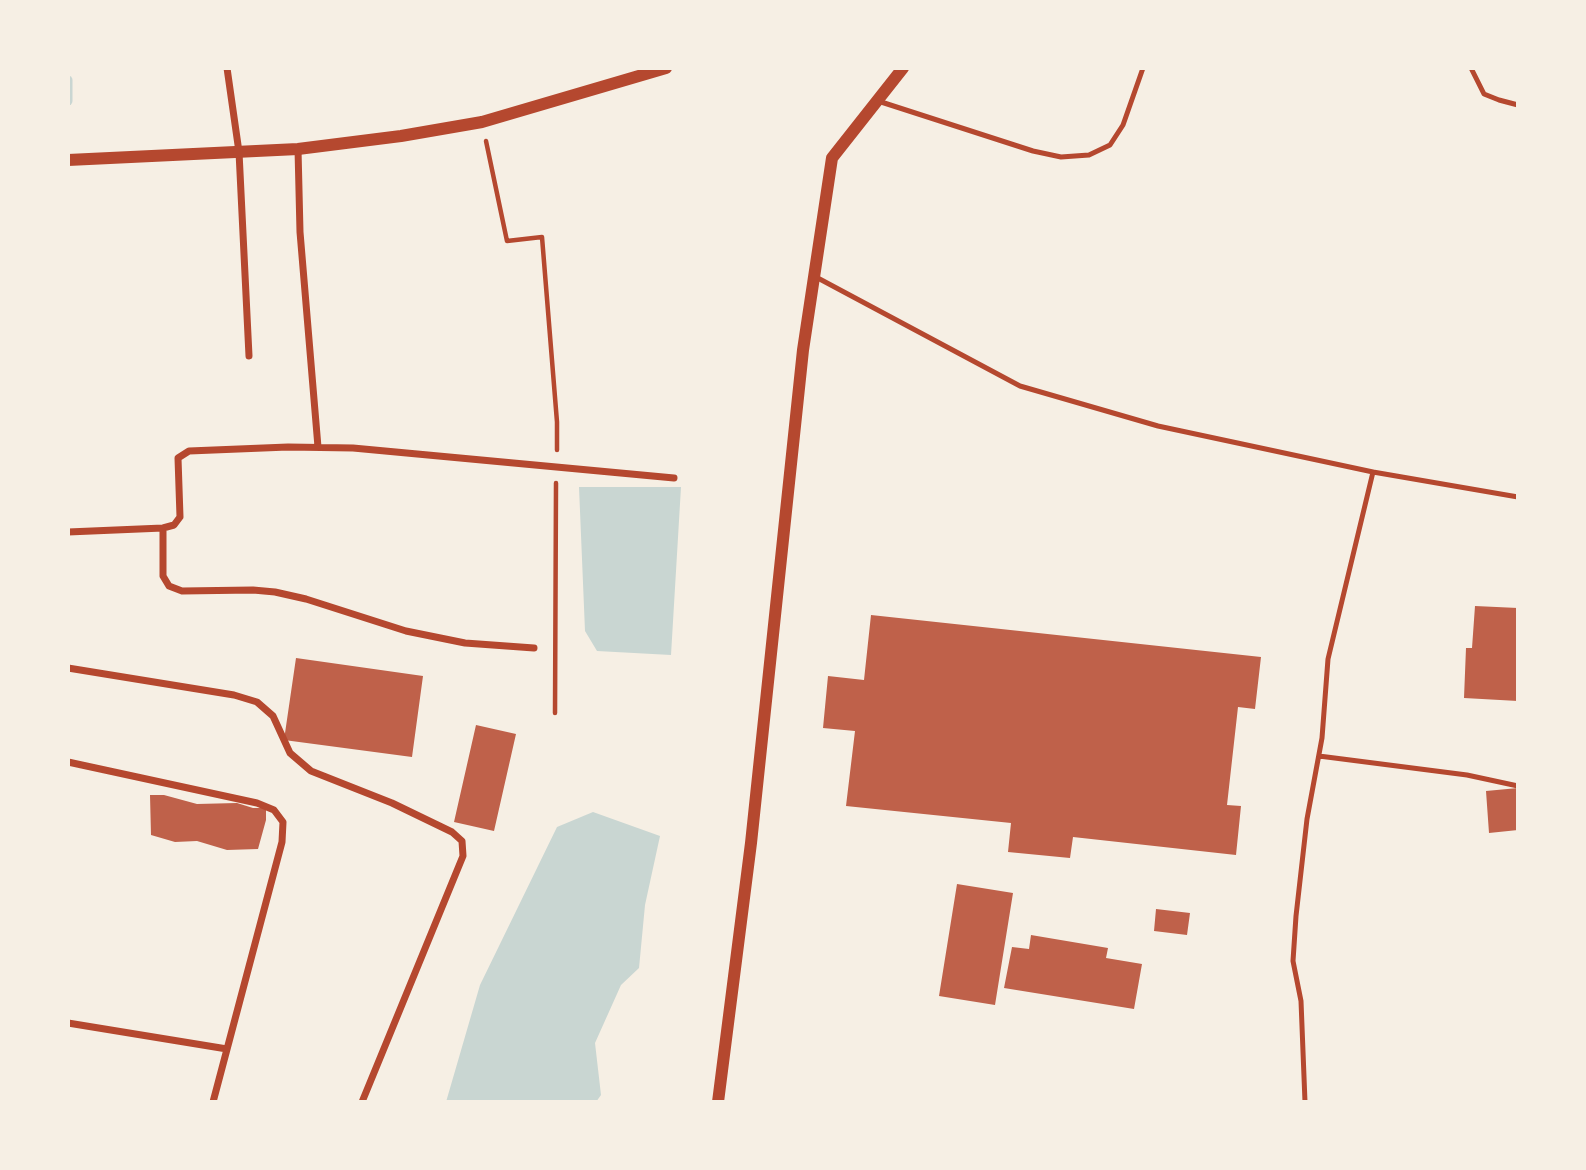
<!DOCTYPE html>
<html>
<head>
<meta charset="utf-8">
<style>
  body { margin:0 }
  #map { position:relative; width:1586px; height:1170px; overflow:hidden; background:#f6efe4; font-family:Overpass,sans-serif }
  canvas { display:block }
  .frame { position:absolute; inset:0; border:70px solid #f6efe4; pointer-events:none }
</style>
</head>
<body>
<div id="map">
<canvas width="1586" height="1170"></canvas>
<div class="frame"></div>
</div>
<script>
const ctx = document.querySelector('canvas').getContext('2d');
ctx.lineJoin = 'round';
function fillPath(path, color) { ctx.fillStyle = color; ctx.fill(path, 'evenodd'); }
const poly = rows => new Path2D(rows.map(r => 'M' + r).join(''));
function stroke(path, color, width, dash) { ctx.strokeStyle = color; ctx.lineWidth = width; ctx.lineCap = dash ? 'butt' : 'round'; ctx.setLineDash(dash || []); ctx.stroke(path); }
fillPath(poly([
  [579,487,681,487,671,655,597,651,585,631],
  [593,812,660,836,645,905,639,968,621,985,595,1043,601,1095,596,1102,446,1102,480,985,557,827]
]), '#c9d6d2');
stroke(poly([
  [68,80,68,101]
]), '#c9d6d2', 9);
fillPath(poly([
  [1475,606,1518,608,1518,701,1464,698,1466,648,1472,648],
  [871,615,1261,657,1255,709,1238,707,1227,805,1241,806,1236,855,1073,837,1070,858,1008,852,1011,823,846,806,855,731,823,728,828,676,864,680],
  [296,658,423,676,412,757,284,740],
  [476,725,516,734,494,831,454,822],
  [1518,788,1518,830,1489,833,1486,791],
  [150,795,164,795,197,804,237,803,253,808,266,808,266,820,258,849,227,850,197,841,175,842,151,835],
  [957,884,1013,893,995,1005,939,996],
  [1156,909,1190,913,1187,935,1154,931],
  [1031,935,1108,948,1106,958,1142,964,1134,1009,1004,988,1012,947,1029,949]
]), '#bf614a');
stroke(poly([
  [486,141,507,241,542,237,557,422,557,450],
  [555,713,556,483]
]), '#b5482f', 4.5);
stroke(poly([
  [1471,68,1484,94,1499,100,1518,105],
  [878,101,1033,151,1061,157,1089,155,1110,145,1123,125,1143,68],
  [814,276,1020,386,1158,426,1373,472,1518,497],
  [1319,756,1467,775,1518,786],
  [1305,1102,1301,1001,1293,961,1296,916,1307,819,1322,738,1328,659,1373,472]
]), '#b5482f', 5);
stroke(poly([
  [227,68,239,152,249,356],
  [298,149,300,232,318,447],
  [163,528,163,576,169,586,182,591,253,590,275,592,306,599,406,631,465,643,534,648],
  [68,532,163,528,174,525,180,517,178,458,189,451,288,447,353,448,674,478],
  [68,668,234,695,257,702,273,716,290,753,311,771,392,803,452,832,462,841,463,856,362,1102],
  [68,762,257,803,274,810,283,822,282,842,213,1102],
  [68,1023,227,1049]
]), '#b5482f', 7);
stroke(poly([
  [68,160,298,149,401,136,482,122,666,68],
  [718,1102,751,843,803,350,832,158,903,68]
]), '#b5482f', 12);
</script>
</body>
</html>
